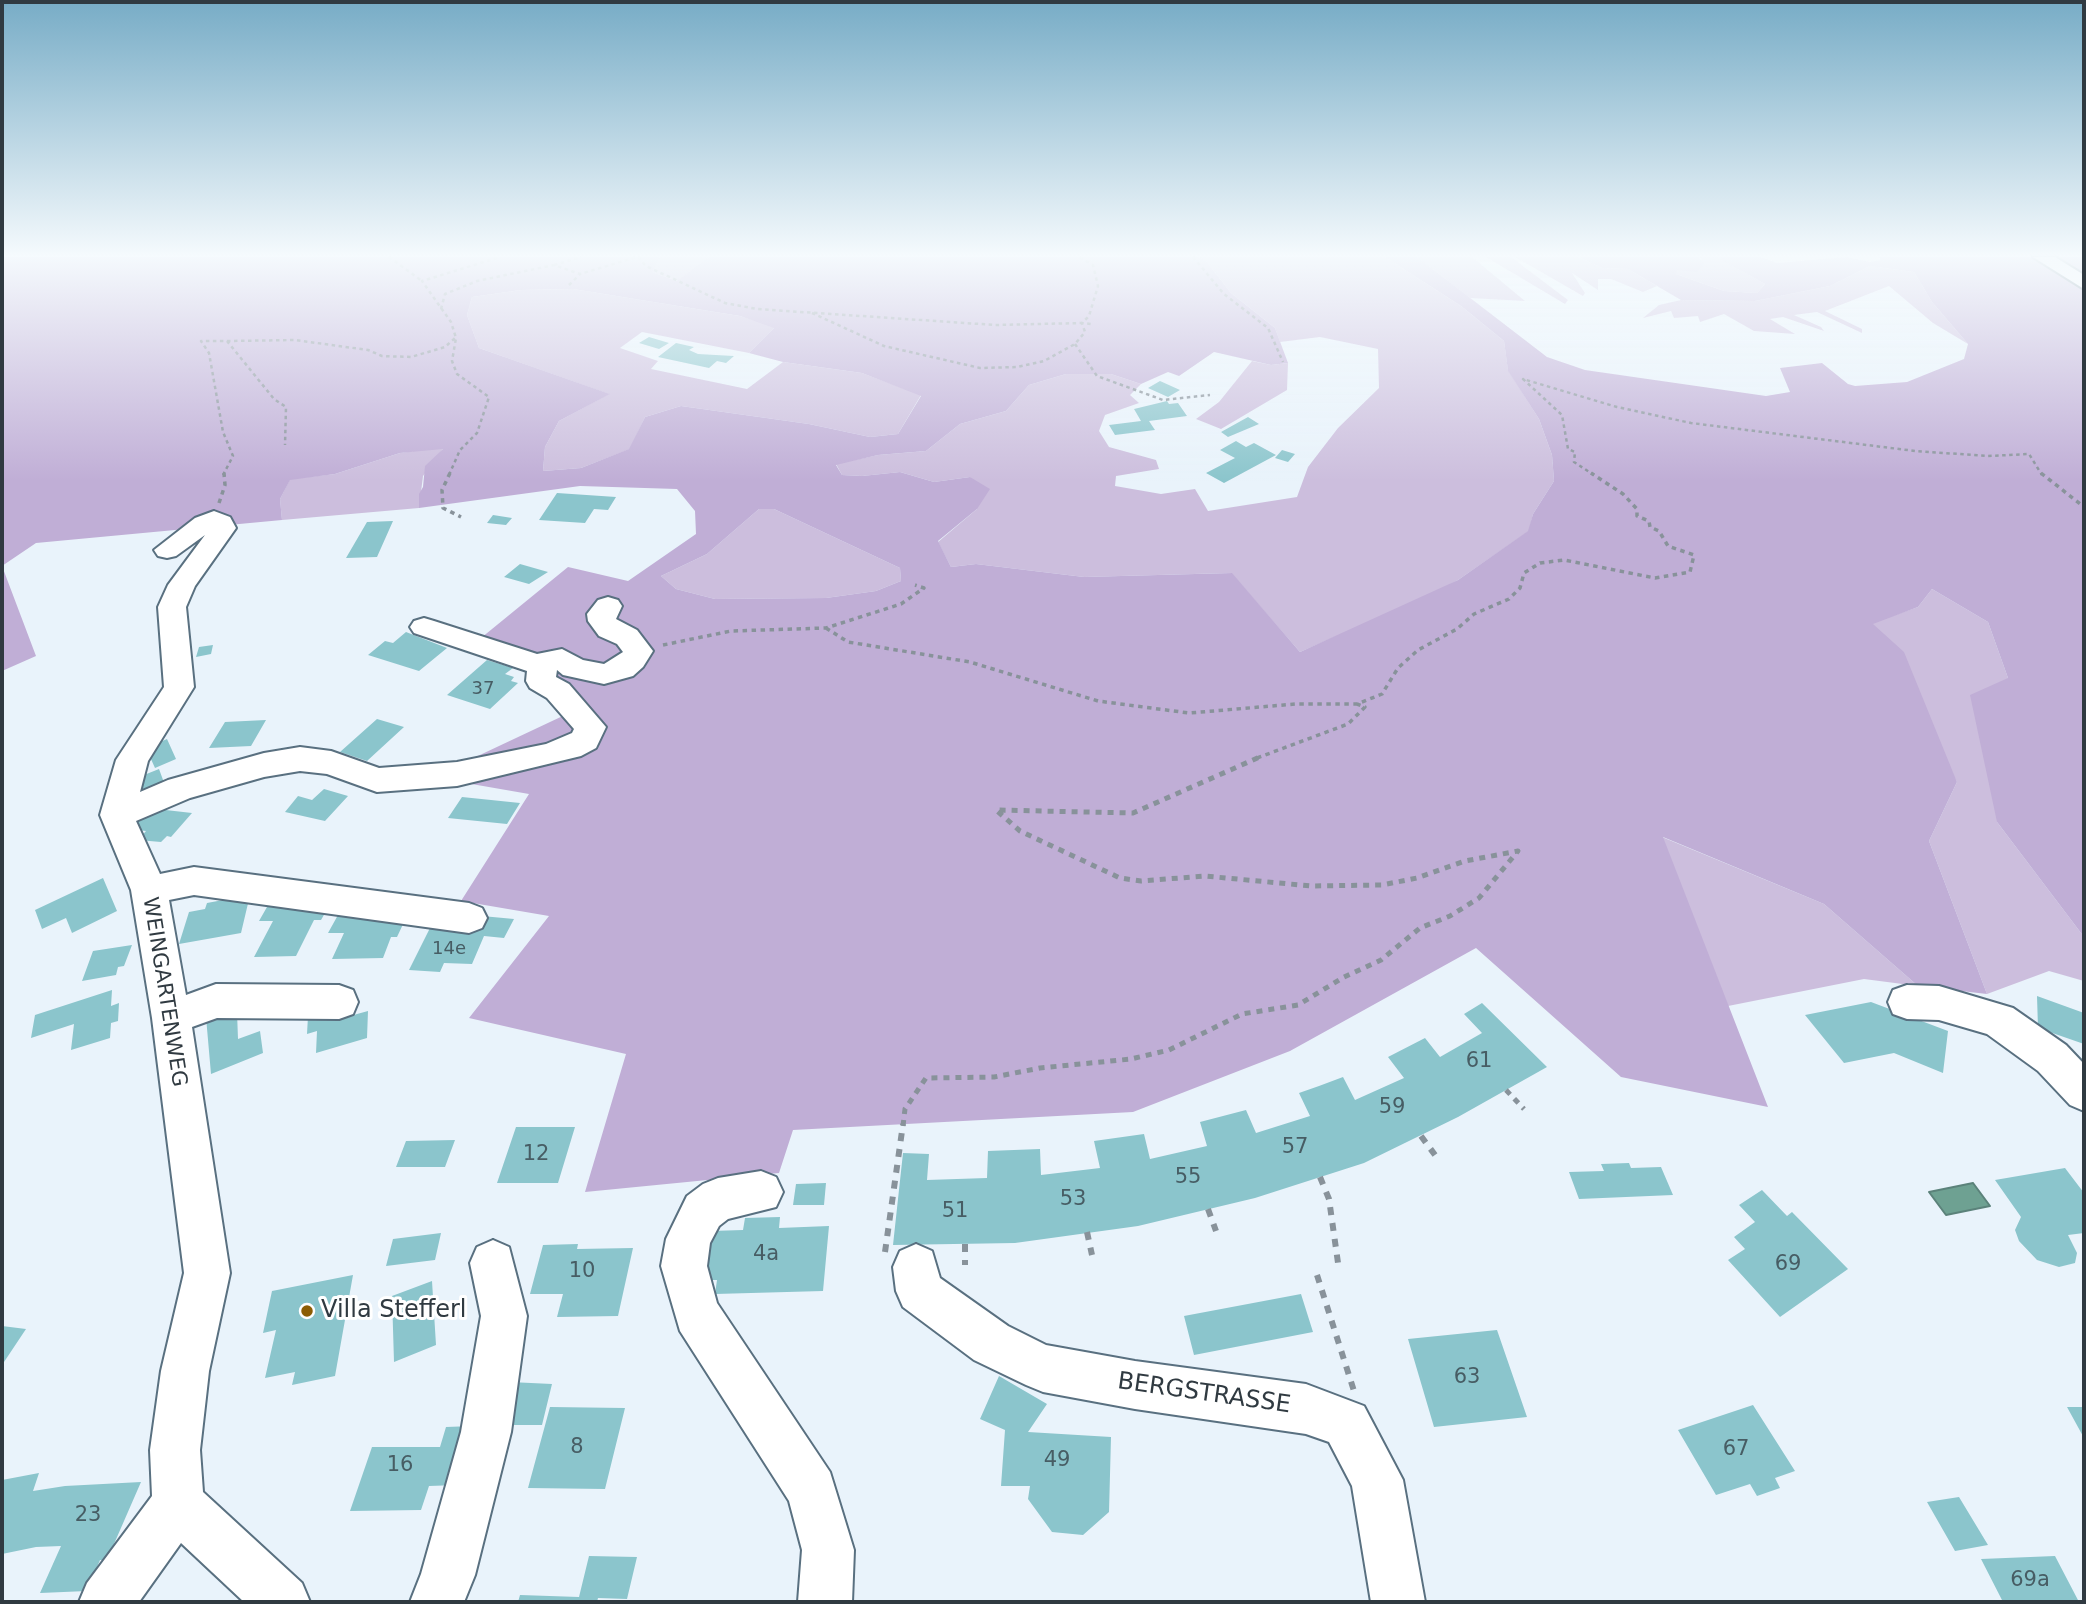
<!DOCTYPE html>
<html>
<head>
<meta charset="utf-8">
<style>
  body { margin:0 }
  #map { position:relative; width:2086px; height:1604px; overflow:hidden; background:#e9f3fb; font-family:"DejaVu Sans",sans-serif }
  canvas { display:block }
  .frame { position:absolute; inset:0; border:4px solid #303a41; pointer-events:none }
</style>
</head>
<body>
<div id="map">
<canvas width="2086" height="1604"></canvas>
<div class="frame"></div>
</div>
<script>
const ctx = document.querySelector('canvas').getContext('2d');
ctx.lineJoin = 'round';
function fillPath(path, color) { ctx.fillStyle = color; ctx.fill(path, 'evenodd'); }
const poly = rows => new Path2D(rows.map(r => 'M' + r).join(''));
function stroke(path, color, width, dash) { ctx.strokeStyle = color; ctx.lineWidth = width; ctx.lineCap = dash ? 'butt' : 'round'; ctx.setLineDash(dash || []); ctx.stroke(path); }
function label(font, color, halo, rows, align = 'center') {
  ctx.font = font + ' "DejaVu Sans",sans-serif'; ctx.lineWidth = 6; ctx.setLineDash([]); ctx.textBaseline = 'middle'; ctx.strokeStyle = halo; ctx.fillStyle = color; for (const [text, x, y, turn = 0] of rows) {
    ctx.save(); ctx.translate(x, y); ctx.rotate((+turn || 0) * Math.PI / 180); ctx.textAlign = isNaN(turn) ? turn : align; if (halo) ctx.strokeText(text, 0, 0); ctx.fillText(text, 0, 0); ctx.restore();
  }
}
fillPath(poly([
  [660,257,709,257,678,281,651,272],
  [1199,257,1385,257,1461,306,1504,341,1508,370,1539,419,1552,455,1554,481,1533,514,1529,531,1458,580,1426,597,1300,652,1231,573,1084,577,976,564,951,567,938,542,977,509,970,477,934,482,900,472,862,476,842,475,836,464,878,455,926,451,960,424,1006,411,1029,385,1066,374,1111,374,1141,384,1130,395,1139,403,1105,415,1099,431,1109,447,1156,460,1159,469,1116,476,1115,486,1161,494,1195,489,1208,511,1297,497,1308,467,1338,428,1379,388,1378,349,1320,337,1280,342,1275,328,1231,293,1206,261],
  [1417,257,1472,257,1525,301,1470,298],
  [1486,257,1511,257,1568,300,1565,304],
  [1515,257,1579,257,1602,268,1628,269,1657,286,1643,292,1611,279,1598,279,1598,290,1572,273,1585,293,1583,296],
  [1698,257,1722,257,1721,259,1765,284,1757,293,1724,291,1676,274,1676,270,1703,259],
  [1870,266,1914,272,1932,302,1968,344,1933,323,1889,286,1825,311,1862,329,1862,333,1817,312,1794,315,1821,327,1824,331,1783,317,1770,319,1795,334,1754,331,1724,314,1700,322,1698,316,1674,318,1671,311,1643,318,1659,305,1681,300,1755,301,1830,286],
  [573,289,740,316,775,327,749,353,642,332,620,348,658,361,651,369,747,389,783,362,862,373,921,395,898,434,870,437,809,424,681,406,645,417,630,449,581,468,543,471,545,447,559,421,609,394,479,348,467,315,472,297,521,290],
  [1252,361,1271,365,1288,363,1287,390,1221,429,1196,419,1219,402],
  [435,448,443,449,423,476,419,508,282,520,280,499,290,479,335,474,400,453],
  [759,509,774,509,900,568,901,581,876,591,826,598,715,599,676,589,661,576,707,554],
  [1932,589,1988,622,2008,678,1997,822,2084,937,2084,981,2049,971,1987,994,1929,841,1957,782,1872,623,1918,607],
  [1662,837,1824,904,1918,986,1864,979,1728,1006]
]), '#ccbedd');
fillPath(poly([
  [2,257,660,257,652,272,677,281,709,257,1199,257,1206,261,1231,293,1275,328,1288,363,1271,365,1214,352,1179,376,1168,372,1141,384,1111,374,1066,374,1029,385,1006,411,960,424,926,451,878,455,836,465,842,475,862,476,900,472,934,482,970,477,990,489,977,509,938,541,951,567,976,564,1084,577,1232,573,1300,652,1458,580,1528,531,1533,514,1554,481,1552,455,1539,419,1508,371,1504,341,1461,306,1385,257,1417,257,1547,357,1585,370,1766,396,1790,392,1780,368,1822,363,1848,384,1855,386,1907,382,1964,359,1968,344,1932,302,1914,272,1870,266,1830,286,1755,301,1681,300,1628,269,1602,268,1579,257,1698,257,1704,264,1697,272,1677,270,1676,274,1724,291,1757,293,1765,284,1720,259,1722,257,1761,257,1777,263,1847,257,1870,262,1881,260,1879,257,2084,257,2084,937,1997,822,1970,695,2008,678,1988,622,1932,589,1918,607,1873,624,1904,652,1957,782,1929,841,1987,994,1918,986,1824,904,1663,837,1768,1107,1621,1077,1476,948,1290,1051,1133,1112,793,1130,779,1173,585,1192,626,1054,469,1018,549,916,461,901,529,794,460,782,465,762,567,714,555,666,481,638,568,567,628,581,696,534,695,511,677,489,580,486,419,508,419,494,423,487,425,466,443,449,400,453,335,474,290,480,280,499,282,520,36,543,2,566,36,656,2,671],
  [573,289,740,316,774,328,749,353,783,362,862,373,921,396,898,434,870,437,809,424,681,406,645,417,629,449,581,468,543,471,545,447,559,421,610,394,479,348,467,315,472,297,521,290],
  [759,509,774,509,900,568,901,581,876,591,826,598,715,599,676,589,661,576,707,554]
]), '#c0aed6');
const water = poly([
  [1973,1183,1990,1206,1946,1215,1929,1192,1973,1183]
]);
fillPath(water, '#6ea192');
stroke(water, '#5b827a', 2);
fillPath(poly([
  [649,337,669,343,659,349,639,343],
  [676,343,694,347,689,350,698,354,734,356,726,363,717,361,709,368,658,357],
  [1160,381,1180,390,1168,397,1148,388],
  [1167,401,1169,404,1178,403,1187,416,1149,421,1155,430,1115,435,1109,425,1141,421,1134,409],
  [1248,417,1259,424,1228,437,1221,432],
  [1236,441,1246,447,1254,443,1276,455,1224,483,1206,473,1235,458,1220,450],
  [1282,450,1295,454,1288,462,1275,458],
  [557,493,616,497,608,510,594,509,585,523,539,520],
  [493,515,512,518,506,525,487,523],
  [393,521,377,557,346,558,367,522],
  [520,564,548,572,529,584,504,577],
  [406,632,447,648,419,671,368,655,385,641,393,643],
  [213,645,211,654,196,657,199,647],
  [487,660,513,668,505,674,514,677,511,681,518,683,490,709,447,695],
  [377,719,404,727,367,761,340,752],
  [266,720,251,746,209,748,225,722],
  [167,739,176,759,155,768,146,748],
  [159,769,166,788,136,800,129,781],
  [324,789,348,796,325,821,285,812,298,796,312,800],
  [462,797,520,803,507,824,448,818],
  [148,808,192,813,171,837,167,836,161,842,138,840,146,831,129,829],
  [103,878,117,911,72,933,66,918,42,929,35,910],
  [250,895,241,933,179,944,189,912,205,909,207,903],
  [271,900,328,908,321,920,314,920,296,956,254,957,273,921,259,921],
  [338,915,405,920,397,937,391,937,383,958,332,959,344,933,328,933],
  [482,916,514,919,504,938,484,936,472,964,444,963,440,972,409,970,433,922],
  [132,945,124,966,118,967,116,975,82,981,93,951],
  [112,990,111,1006,119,1003,118,1021,111,1023,110,1038,71,1050,74,1024,31,1038,35,1015],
  [2037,996,2084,1013,2084,1044,2038,1028],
  [1871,1002,1948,1031,1943,1073,1894,1053,1844,1063,1805,1015],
  [1482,1003,1547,1067,1458,1117,1364,1163,1255,1198,1138,1226,1015,1243,893,1245,903,1153,929,1154,927,1180,987,1178,988,1151,1040,1149,1041,1175,1100,1168,1094,1141,1144,1134,1150,1159,1207,1146,1200,1122,1246,1110,1256,1133,1310,1116,1299,1093,1319,1086,1343,1077,1355,1100,1404,1078,1388,1057,1425,1038,1440,1057,1482,1033,1464,1014],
  [339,1007,339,1019,368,1011,367,1038,316,1053,317,1031,307,1034,308,1016],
  [237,1012,238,1039,260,1031,263,1053,211,1074,206,1017],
  [516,1127,575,1127,558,1183,497,1183],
  [455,1140,445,1167,396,1167,406,1141],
  [1629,1163,1631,1168,1661,1167,1673,1195,1579,1199,1569,1172,1604,1171,1601,1164],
  [2065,1168,2084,1193,2084,1233,2068,1235,2077,1253,2075,1263,2059,1267,2037,1260,2019,1241,2015,1230,2021,1217,1995,1180],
  [826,1183,824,1205,793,1205,796,1184],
  [1762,1190,1787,1216,1792,1212,1848,1269,1780,1317,1728,1260,1745,1249,1734,1237,1755,1222,1739,1205],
  [780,1217,779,1228,829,1226,823,1291,715,1294,717,1280,703,1280,711,1231,743,1230,745,1218],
  [441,1233,435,1260,386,1266,393,1239],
  [578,1244,577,1249,633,1248,618,1316,557,1317,563,1294,530,1294,543,1245],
  [353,1275,335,1376,292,1385,295,1372,265,1378,276,1330,263,1333,272,1291],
  [432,1281,436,1345,394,1362,392,1296],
  [1301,1294,1313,1332,1194,1355,1184,1316],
  [2,1326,26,1329,2,1365],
  [1497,1330,1527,1417,1434,1427,1408,1339],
  [999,1376,1047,1404,1028,1432,1111,1437,1109,1512,1083,1535,1052,1532,1028,1499,1030,1486,1001,1486,1005,1430,980,1419],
  [510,1382,552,1384,542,1425,505,1425],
  [1753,1405,1795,1471,1775,1478,1780,1488,1757,1496,1750,1484,1716,1495,1678,1430],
  [550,1407,625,1408,605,1489,528,1488],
  [2067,1407,2084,1407,2084,1438],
  [473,1426,457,1485,429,1486,421,1510,350,1511,372,1447,440,1447,446,1427],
  [39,1473,33,1491,65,1486,141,1482,107,1560,100,1560,87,1591,40,1593,61,1546,36,1547,2,1554,2,1480],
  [1959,1497,1988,1545,1955,1551,1927,1502],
  [589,1556,637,1557,627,1599,598,1598,597,1602,518,1602,520,1595,579,1597],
  [2055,1556,2079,1602,2003,1602,1981,1559]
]), '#8bc5cc');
const minor = poly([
  [2033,257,2055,257,2084,275,2084,289,2033,257],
  [214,511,230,517,236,528,195,586,186,607,194,687,148,761,140,792,168,780,264,753,300,747,331,751,379,768,457,762,546,744,572,733,574,729,547,698,530,688,526,681,527,671,414,633,410,627,414,621,424,618,434,621,537,654,562,649,583,660,604,664,623,652,617,644,599,636,588,621,587,614,598,600,608,597,618,600,622,606,616,619,637,630,653,651,643,667,633,676,604,684,563,675,557,670,556,677,569,684,606,727,596,748,581,756,457,786,377,792,327,774,300,771,264,777,190,798,136,821,160,874,194,867,469,903,482,908,487,918,482,928,469,933,194,895,169,900,186,995,216,984,339,985,353,990,358,1002,353,1014,339,1019,217,1018,192,1027,230,1273,209,1371,200,1450,203,1492,302,1583,310,1602,244,1602,181,1543,139,1602,79,1602,87,1583,152,1496,150,1450,161,1371,184,1273,152,1018,131,890,100,815,116,760,164,687,158,607,168,585,205,535,176,556,167,558,158,556,154,550,195,518,214,511],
  [1907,985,1939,986,2013,1008,2066,1045,2084,1064,2084,1111,2070,1105,2038,1071,1987,1034,1939,1020,1907,1019,1893,1014,1888,1002,1893,990,1907,985],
  [761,1171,776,1177,783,1192,776,1207,728,1219,719,1226,710,1243,707,1266,717,1303,830,1472,854,1550,852,1602,798,1602,802,1550,789,1501,680,1331,661,1266,666,1239,687,1196,703,1184,718,1178,761,1171],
  [493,1240,509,1247,527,1316,511,1432,475,1575,464,1602,410,1602,421,1574,461,1432,481,1316,470,1263,477,1247,493,1240],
  [916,1244,932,1251,940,1278,1008,1326,1046,1345,1135,1361,1306,1384,1364,1406,1403,1480,1425,1602,1371,1602,1352,1486,1329,1442,1306,1434,1135,1409,1043,1392,1026,1385,974,1360,903,1307,896,1291,893,1267,900,1251,916,1244]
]);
stroke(minor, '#597080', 4);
stroke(poly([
  [389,257,422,281],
  [638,257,646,266,725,303,757,309,995,325,1082,323,1089,316,1098,286,1093,265,1079,257],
  [1193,257,1224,294,1268,328,1283,362],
  [554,265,581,257],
  [569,285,580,274],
  [441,309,445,294,477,281,554,265,580,274,637,257],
  [812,313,884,346,980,368,1017,367,1044,361,1075,344,1085,332,1082,323,1091,324],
  [227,341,295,340,368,350,382,356,411,357,445,347,455,338],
  [1075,344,1097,376,1163,400,1210,395],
  [223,475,233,456,223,432,209,353,201,341,227,341,274,399,286,407,285,445],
  [449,475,460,450,477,433,489,397,457,374,452,361,456,338,451,322,422,281,500,257],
  [1594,475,1574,462,1575,452,1568,449,1562,415,1523,379,1617,407,1691,423,1915,451,1988,456,2029,454,2042,475]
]), '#88929a', 2.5, [3.5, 3.5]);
stroke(poly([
  [450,473,442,490,443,508,461,517],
  [2041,473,2084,507],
  [219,503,225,485,224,473],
  [826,628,848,642,970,662,1098,701,1189,713,1296,704,1357,704],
  [663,645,731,631,826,628,901,604,924,588,915,585],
  [1257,758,1348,724,1365,707,1357,704,1382,694,1398,668,1418,650,1457,629,1474,614,1509,599,1520,588,1524,573,1540,563,1564,560,1655,578,1690,572,1694,555,1668,546,1659,531,1650,527,1649,521,1637,516,1637,509,1623,494,1591,473]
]), '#88929a', 3.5, [4.5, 4.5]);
stroke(poly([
  [1506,1090,1524,1109],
  [903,1126,905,1109,926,1078,994,1077,1040,1068,1131,1059,1169,1050,1242,1014,1298,1005,1344,977,1381,960,1420,928,1450,916,1479,898,1518,851,1465,861,1417,878,1382,885,1311,886,1205,876,1141,881,1120,878,1020,831,996,810,1133,813,1262,756]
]), '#88929a', 5, [6, 6]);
stroke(poly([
  [1421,1136,1435,1155],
  [1320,1177,1329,1199,1339,1270],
  [1208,1209,1216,1231],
  [1087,1232,1092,1255],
  [965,1244,965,1265],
  [885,1252,903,1124],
  [1317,1275,1354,1391]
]), '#88929a', 6, [8, 8]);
fillPath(minor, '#fff');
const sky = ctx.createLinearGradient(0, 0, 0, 481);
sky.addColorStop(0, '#77acc6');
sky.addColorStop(0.53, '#f5fafd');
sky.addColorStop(1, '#f5fafd00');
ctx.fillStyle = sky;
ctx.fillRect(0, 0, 2086, 481);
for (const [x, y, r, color] of [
  [307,1311,7,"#8c5d04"]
]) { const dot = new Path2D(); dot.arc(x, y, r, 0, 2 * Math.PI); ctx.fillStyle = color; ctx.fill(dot); stroke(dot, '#fff', 2.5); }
label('18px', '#475d64', null, [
  ["37",483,689],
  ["14e",449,949]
]);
label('21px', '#303a41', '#fff', [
  ["WEINGARTENWEG",164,992,81]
]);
label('21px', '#475d64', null, [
  ["61",1479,1062],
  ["59",1392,1108],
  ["57",1295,1148],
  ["12",536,1155],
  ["55",1188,1178],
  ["53",1073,1200],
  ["51",955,1212],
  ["4a",766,1255],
  ["69",1788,1265],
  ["10",582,1272],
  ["63",1467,1378],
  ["8",577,1448],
  ["67",1736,1450],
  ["49",1057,1461],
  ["16",400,1466],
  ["23",88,1516],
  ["69a",2030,1581]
]);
label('24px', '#303a41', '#fff', [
  ["Villa Stefferl",321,1311]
], 'left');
label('24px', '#303a41', '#fff', [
  ["BERGSTRASSE",1204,1394,8]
]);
</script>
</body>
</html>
